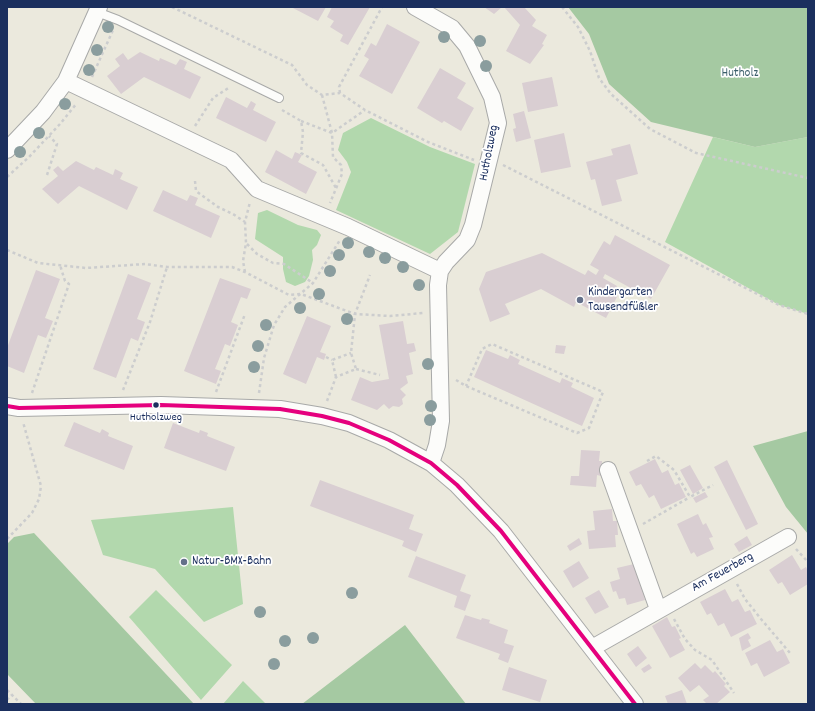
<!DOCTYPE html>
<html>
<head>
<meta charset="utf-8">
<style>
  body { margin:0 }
  #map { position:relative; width:815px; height:711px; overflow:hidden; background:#ebe9dd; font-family:Dekko,sans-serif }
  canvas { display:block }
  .frame { position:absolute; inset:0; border:8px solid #1b2f5e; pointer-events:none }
</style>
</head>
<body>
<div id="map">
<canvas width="815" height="711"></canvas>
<div class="frame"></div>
</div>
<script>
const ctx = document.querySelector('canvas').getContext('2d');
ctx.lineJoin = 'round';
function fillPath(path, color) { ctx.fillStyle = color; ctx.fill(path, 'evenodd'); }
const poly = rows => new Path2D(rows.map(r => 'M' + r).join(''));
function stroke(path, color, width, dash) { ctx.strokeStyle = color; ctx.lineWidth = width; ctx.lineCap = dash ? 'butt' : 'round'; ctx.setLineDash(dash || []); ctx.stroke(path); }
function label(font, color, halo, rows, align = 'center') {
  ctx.font = font + ' Dekko,sans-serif'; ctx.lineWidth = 3.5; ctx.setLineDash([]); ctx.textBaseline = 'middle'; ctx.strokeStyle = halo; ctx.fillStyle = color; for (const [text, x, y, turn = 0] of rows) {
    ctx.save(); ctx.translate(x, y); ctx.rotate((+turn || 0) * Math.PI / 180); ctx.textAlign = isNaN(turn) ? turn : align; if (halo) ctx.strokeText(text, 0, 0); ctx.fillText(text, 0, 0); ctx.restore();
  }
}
fillPath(poly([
  [371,118,430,147,475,164,458,232,430,254,336,210,351,172,347,162,338,150,343,133],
  [713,137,755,147,808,137,808,314,779,305,665,242],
  [267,210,298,225,317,230,321,235,317,245,312,250,313,260,309,276,305,282,295,286,286,282,283,269,283,257,255,239,258,213],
  [233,507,243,604,204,622,155,569,103,555,91,520],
  [156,590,232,665,201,700,129,617],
  [243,681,266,704,223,704]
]), '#b2d8ad');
fillPath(poly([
  [568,7,808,7,808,137,755,147,651,122,609,84,589,34],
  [808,431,808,534,786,507,753,446],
  [34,533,194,704,36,704,7,674,7,544,14,537],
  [405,625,466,704,302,704]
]), '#a5c9a2');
fillPath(poly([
  [291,7,326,7,318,21],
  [332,7,370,7,348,45,340,41,343,35,330,27,334,21,327,17],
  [484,7,502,7,494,14],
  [504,7,524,7,536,20,532,26,547,35,542,44,544,45,530,64,506,51,520,25],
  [387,24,420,42,392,94,359,76,369,59,364,56,371,43,376,46],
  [140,52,159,61,160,58,176,65,180,59,187,62,184,69,201,77,190,99,144,77,121,94,107,76,120,66,115,59,123,53,128,60],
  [440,68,466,83,457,98,474,108,461,131,444,121,442,123,417,108],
  [552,77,558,106,528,112,522,83],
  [226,97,247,108,251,101,256,104,253,110,276,122,266,142,216,118],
  [524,111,531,138,516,142,513,129,516,128,513,114],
  [564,133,571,167,541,173,534,140],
  [630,144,638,174,616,180,622,201,602,206,595,179,591,180,586,162,613,155,611,149],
  [276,150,292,159,295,152,302,155,298,162,317,172,306,194,265,172],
  [76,161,94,170,96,167,113,175,115,169,123,173,120,179,138,187,127,210,79,186,58,204,42,189,58,176,53,170,58,166,63,171],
  [163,190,187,201,190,195,198,198,195,205,220,216,211,238,153,211],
  [615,235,670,265,651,299,605,274,603,278,617,286,614,292,618,295,606,318,576,302,574,307,541,289,505,304,510,314,490,322,479,289,486,272,542,253,585,275,588,270,596,275,599,270,590,265,604,241,610,245],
  [36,270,60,279,45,318,53,321,46,338,38,335,24,373,7,366,7,348],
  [128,274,151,283,137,319,145,322,138,341,131,338,116,378,93,369],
  [220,278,251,289,247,299,241,297,231,322,238,325,230,346,225,344,215,369,221,371,216,384,184,371],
  [307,316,331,326,320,352,326,354,324,360,317,357,306,384,283,374],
  [403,321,407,344,414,343,416,351,409,353,413,374,406,376,408,383,400,389,406,395,402,399,403,404,399,407,393,406,389,409,384,404,377,410,351,400,360,377,372,382,389,379,379,325],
  [556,345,566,346,564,354,555,353],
  [486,350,508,359,510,355,520,360,518,364,560,383,562,378,573,383,571,387,594,398,582,426,474,377],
  [74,422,100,433,102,429,109,433,108,436,133,446,124,470,64,446],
  [173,423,199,433,200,430,208,433,207,436,235,447,226,471,164,448],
  [581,450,600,451,599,461,602,461,601,476,597,475,596,487,570,485,571,476,579,476],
  [655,459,662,473,668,470,675,485,679,483,686,497,661,509,654,495,649,498,641,484,636,486,629,472],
  [727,460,758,524,746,530,714,467],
  [690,465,703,488,693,494,680,470],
  [320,480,414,515,409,529,423,534,416,552,402,546,404,541,310,506],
  [705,492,708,497,696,503,693,498],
  [612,509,613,521,617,521,618,535,615,535,616,547,589,549,587,531,595,530,593,511],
  [698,514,703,525,706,523,713,537,709,538,714,549,697,557,694,552,691,554,677,524],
  [747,536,752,545,739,552,734,544],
  [579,538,582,544,570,551,567,546],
  [792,555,801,570,806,567,808,571,808,584,790,595,782,582,778,584,769,570],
  [416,556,466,575,460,591,471,595,465,611,454,607,457,596,408,577],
  [579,561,589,578,573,588,563,571],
  [634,564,637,575,640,574,645,600,627,605,625,598,619,599,616,591,613,592,610,582,620,579,617,568],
  [725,589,732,602,738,599,745,612,750,610,757,624,731,637,724,623,718,626,711,613,707,615,700,602],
  [599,590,609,607,595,614,585,598],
  [465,615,481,620,482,618,490,620,489,623,508,630,504,643,514,646,508,663,498,659,500,654,456,638],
  [667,617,672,627,675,626,681,638,679,639,685,650,670,658,652,626],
  [748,633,751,638,748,640,751,646,742,651,739,638],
  [770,640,777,652,783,649,790,663,764,677,757,663,751,666,745,653],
  [638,646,647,658,636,667,627,654],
  [695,663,701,669,705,665,713,673,715,671,726,684,724,686,730,692,716,704,707,704,703,700,709,696,699,685,690,692,678,678],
  [649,664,652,668,644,673,641,669],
  [509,667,547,680,540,702,502,690],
  [682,690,687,704,668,704,665,696]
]), '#d9ced2');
const service = poly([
  [97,12,118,20,279,98]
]);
const minor = poly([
  [415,7,452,28,467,46,492,97,498,123,473,225,467,240,446,262,440,271,438,285,441,421,437,445,431,463],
  [66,81,231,160,257,189,348,227,440,271],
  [7,150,43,112,66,81,99,7],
  [7,406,19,408,161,405,280,409,322,416,349,423,389,440,431,463,457,485,501,531,635,704],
  [608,470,658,609],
  [592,648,788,537]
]);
stroke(service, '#a8a9a8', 10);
stroke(minor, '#a8a9a8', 18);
stroke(poly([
  [172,7,292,65,307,85,322,95,340,93,365,110,428,142,474,160],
  [562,7,578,27,590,51,599,78,611,94,650,129,696,153,808,178],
  [92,77,113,30],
  [340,93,339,87,382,7],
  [322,95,332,133,333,157,341,165,342,174,330,203],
  [282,110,301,121,303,132,301,153,323,165,336,188],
  [301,121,332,133,365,110],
  [195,126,213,98,230,87],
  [503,165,779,305,808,314],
  [47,175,57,144,49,136],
  [7,177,29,157,60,124,77,103],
  [195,181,196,191,218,207,233,214,245,222],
  [247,244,257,254,273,263,284,264,313,283],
  [7,250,38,263,86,268,145,264,167,267,232,267,245,272,289,295,301,294,355,314,390,316,423,313],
  [245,272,243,261,246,243,245,222,250,202],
  [326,357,332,360],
  [356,369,380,375],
  [336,377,332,360,351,353],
  [456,380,466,386,577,433,589,428,603,392,492,344,482,349,466,386],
  [123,390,150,322,167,267],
  [216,392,245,314],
  [32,393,69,284,65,281,60,265],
  [259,393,264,358,274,325,285,307,313,283,340,240],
  [327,401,336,377,356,369,351,353,355,314,370,275],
  [647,461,656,456,674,470,690,497,713,485],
  [643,524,690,497],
  [7,539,32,513,39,499,41,486,23,422],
  [796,549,808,562],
  [737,584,745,599,761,619,790,653],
  [674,619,685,639,695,650,712,660,734,693],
  [7,690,21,704],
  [7,700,11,695]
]), '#cccdce', 2.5, [3, 3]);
stroke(service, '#fcfcfa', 8);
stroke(minor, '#fcfcfa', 16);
stroke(poly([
  [7,406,19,408,161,405,280,409,322,416,349,423,389,440,431,463,457,485,501,531,635,704]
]), '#e5007d', 4);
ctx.fillStyle = '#8a9d9e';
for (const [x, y] of [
  [108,27],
  [444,37],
  [480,41],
  [97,50],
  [486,66],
  [89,70],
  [65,104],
  [39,133],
  [20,152],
  [348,243],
  [369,252],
  [339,255],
  [385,258],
  [403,267],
  [330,271],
  [419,285],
  [319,294],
  [300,308],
  [347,319],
  [266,325],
  [258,346],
  [428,364],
  [254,367],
  [431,406],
  [430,420],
  [352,593],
  [260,612],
  [313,638],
  [285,641],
  [274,664]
]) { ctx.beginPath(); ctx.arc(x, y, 6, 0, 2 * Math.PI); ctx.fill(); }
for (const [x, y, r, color] of [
  [580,300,4,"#64708a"],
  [156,405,3.5,"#1b2f5e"],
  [184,562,4,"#64708a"]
]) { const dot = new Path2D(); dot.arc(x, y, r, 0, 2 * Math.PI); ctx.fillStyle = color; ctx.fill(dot); stroke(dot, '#fff', 1.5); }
label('12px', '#1b2f5e', '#fff', [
  ["Hutholzweg",156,418]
]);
label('13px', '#3a5e6a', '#fff', [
  ["Hutholz",740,74]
]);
label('13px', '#1b2f5e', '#fff', [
  ["Hutholzweg",490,153,-79],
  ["Am Feuerberg",723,573,-29]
]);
label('13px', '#1b2f5e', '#fff', [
  ["Kindergarten",588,293],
  ["Tausendfüßler",588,308],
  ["Natur-BMX-Bahn",192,562]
], 'left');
</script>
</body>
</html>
